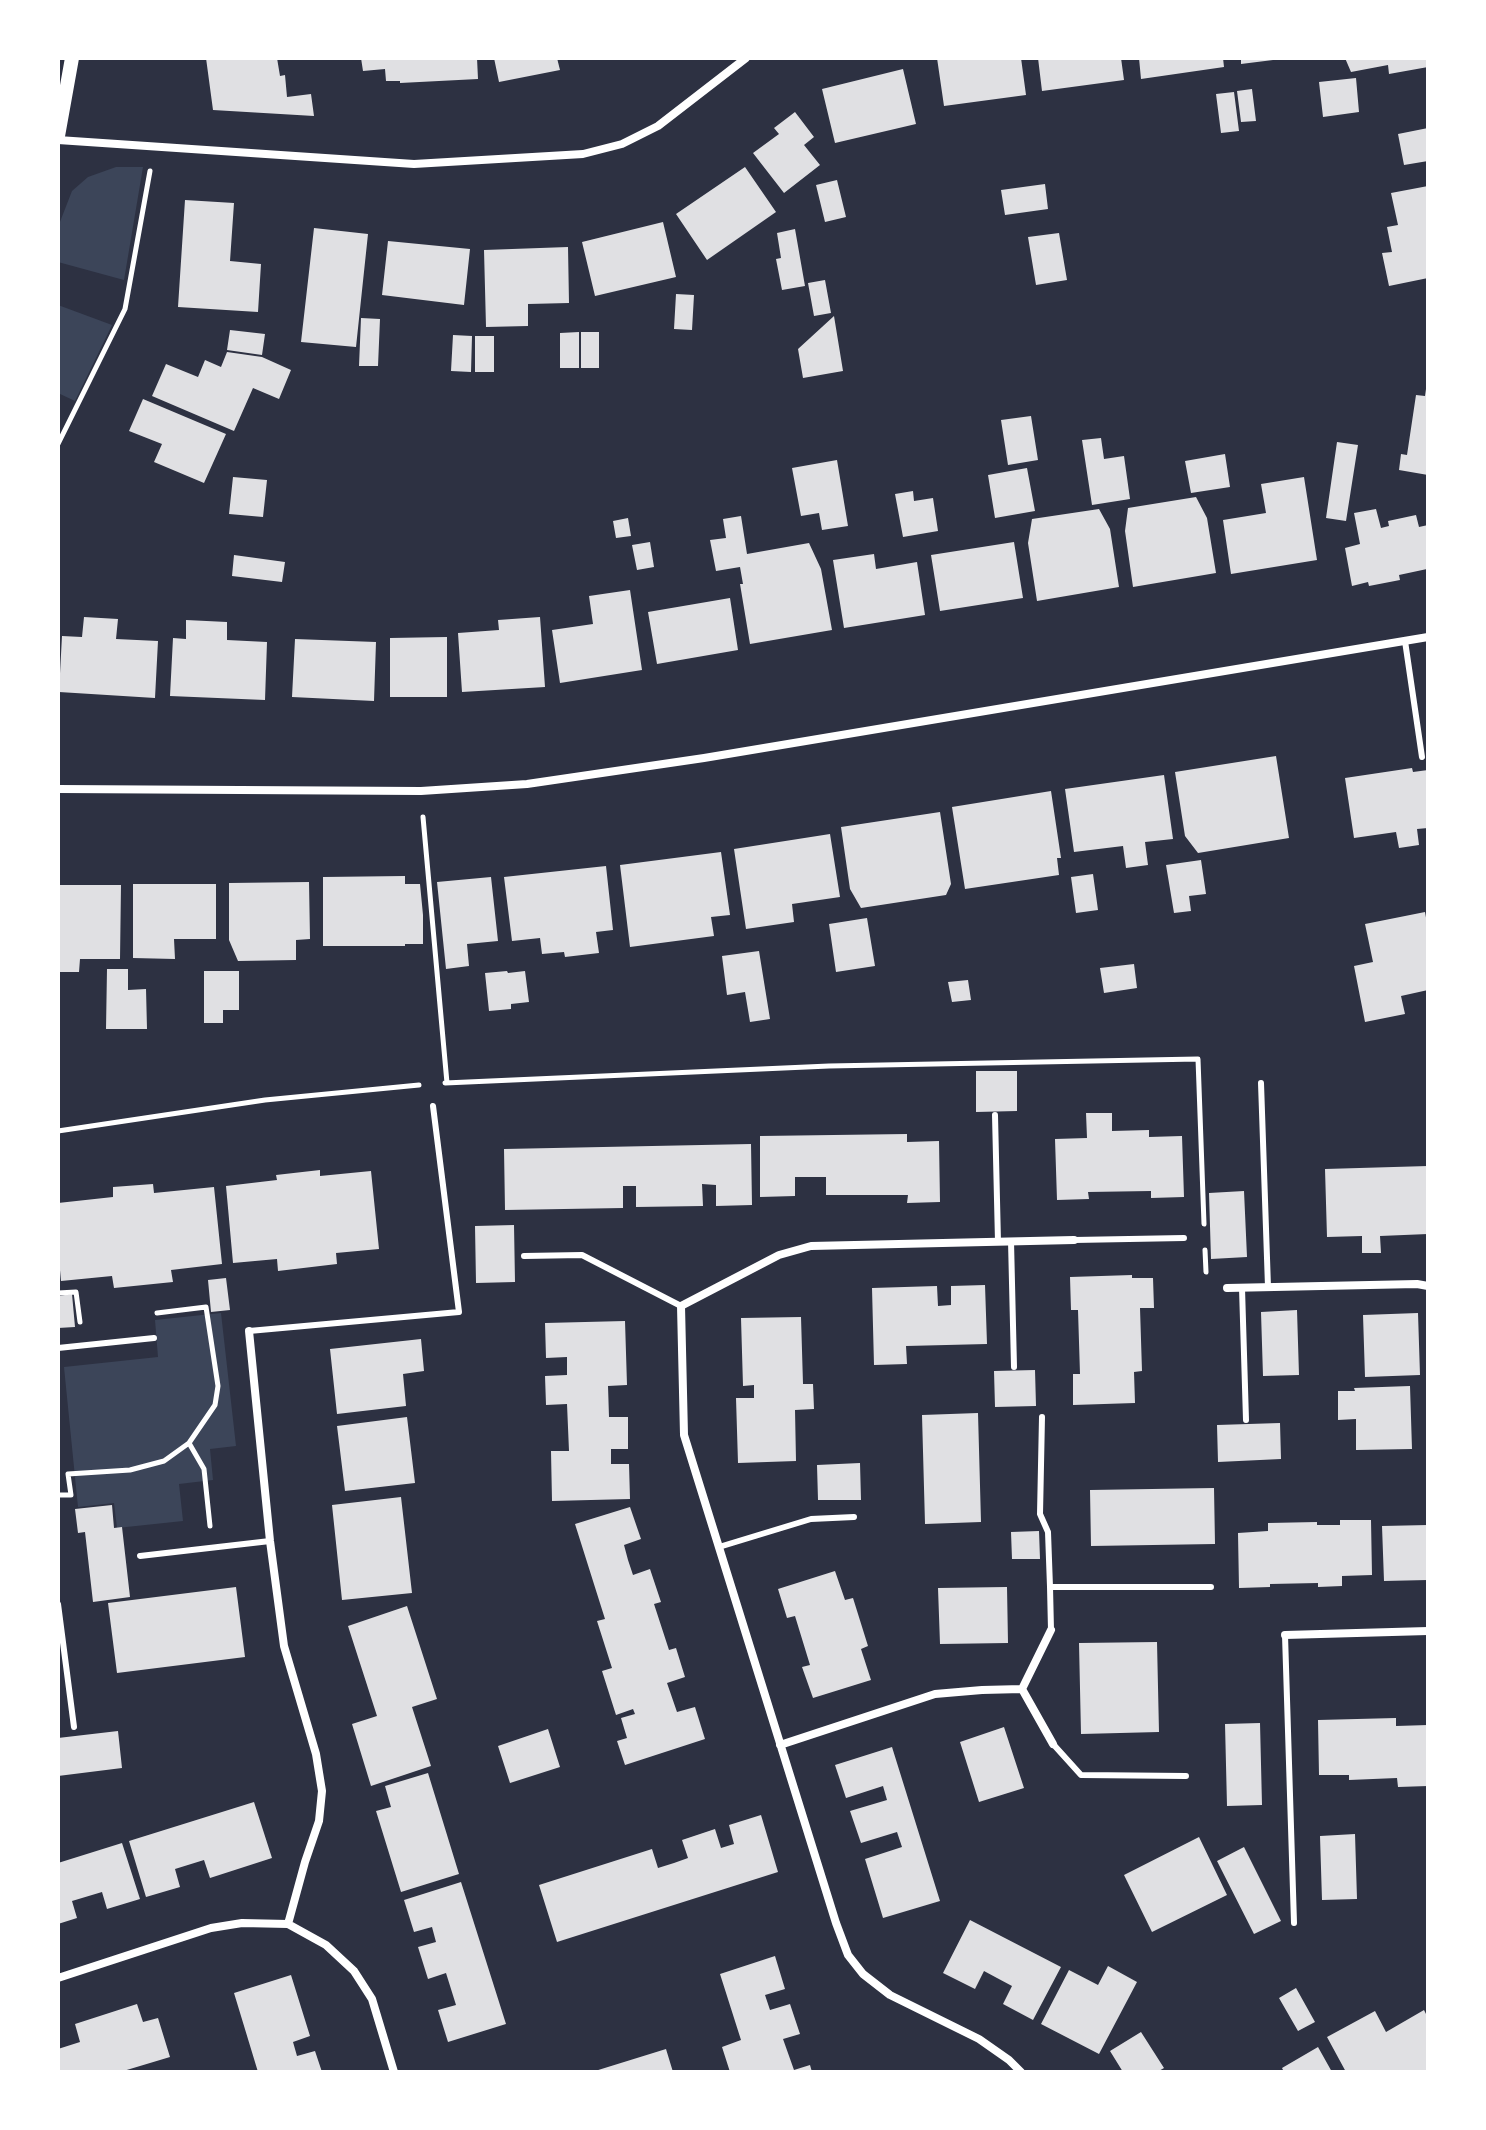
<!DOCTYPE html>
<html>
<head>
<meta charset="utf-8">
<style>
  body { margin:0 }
  #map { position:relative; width:1486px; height:2130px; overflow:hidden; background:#2d3142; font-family:"Source Sans 3",sans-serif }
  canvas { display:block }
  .frame { position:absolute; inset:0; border:60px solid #fff; pointer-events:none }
</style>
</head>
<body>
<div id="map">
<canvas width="1486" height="2130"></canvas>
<div class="frame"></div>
</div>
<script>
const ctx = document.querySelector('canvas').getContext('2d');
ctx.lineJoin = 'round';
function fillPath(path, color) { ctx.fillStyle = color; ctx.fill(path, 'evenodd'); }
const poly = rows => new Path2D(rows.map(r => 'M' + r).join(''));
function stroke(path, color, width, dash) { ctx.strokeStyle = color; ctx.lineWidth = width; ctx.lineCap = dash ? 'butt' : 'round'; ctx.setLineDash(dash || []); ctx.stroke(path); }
fillPath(poly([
  [116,167,143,167,124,280,58,262,58,227,72,191,88,177],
  [58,305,112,325,75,401,58,393],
  [221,1313,236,1446,210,1449,213,1480,179,1484,183,1521,117,1528,114,1503,78,1507,64,1367,158,1357,155,1320]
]), '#3c4559');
fillPath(poly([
  [206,58,277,58,280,76,285,75,287,97,311,94,314,116,213,110],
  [361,58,477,58,478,79,400,83,400,81,386,81,385,69,363,71],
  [494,58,557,58,560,70,499,82],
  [937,58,1021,58,1026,95,944,106],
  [1038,58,1121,58,1124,80,1042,91],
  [1139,58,1223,58,1224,67,1141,79],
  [1241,58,1273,58,1273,60,1241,64],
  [1345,58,1426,58,1428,67,1389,74,1388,65,1351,72],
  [903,69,916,124,835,143,822,89],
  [1356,78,1359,112,1323,117,1319,82],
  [1252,89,1256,121,1241,122,1237,91],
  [1234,92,1239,131,1221,133,1216,94],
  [795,112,814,137,804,145,820,165,784,193,753,153,779,134,774,128],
  [1428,128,1428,161,1404,165,1398,134],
  [745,167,776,212,707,260,676,214],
  [837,180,846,217,825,222,816,185],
  [1045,184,1048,209,1005,215,1001,190],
  [1428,186,1428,278,1389,286,1382,253,1392,252,1387,227,1398,225,1391,193],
  [185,200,234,203,230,261,261,264,258,312,178,307],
  [663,222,676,277,595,296,582,242],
  [314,228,368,234,356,347,301,342],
  [795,229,805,286,782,290,776,259,781,258,777,233],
  [1059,233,1067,280,1036,285,1028,237],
  [388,241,470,249,464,305,382,295],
  [568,247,569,303,528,304,528,326,486,327,484,250],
  [825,280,831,313,814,316,808,283],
  [676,294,694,295,692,330,674,329],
  [834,316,843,371,803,378,798,349],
  [361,318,380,319,378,366,359,366],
  [230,330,265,334,262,355,227,350],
  [579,332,579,368,560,368,560,333],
  [581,332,599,332,599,368,581,368],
  [453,335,472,336,471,372,451,371],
  [475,336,494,336,494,372,475,372],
  [227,352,262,357,291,370,279,399,253,388,234,431,152,396,166,364,198,377,205,360,221,367],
  [1426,389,1428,389,1428,475,1399,470,1401,454,1407,455,1416,395,1425,396],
  [143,399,226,434,204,483,154,462,162,444,129,431],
  [1031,416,1038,460,1008,465,1001,420],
  [1101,438,1104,459,1124,456,1130,499,1092,505,1082,440],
  [1337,442,1358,445,1346,521,1326,518],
  [1225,454,1230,487,1191,493,1185,461],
  [837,460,848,526,822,530,819,513,801,516,792,468],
  [1027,468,1035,511,995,518,988,475],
  [233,477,267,480,263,517,229,514],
  [1304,477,1317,560,1231,574,1223,520,1266,513,1261,484],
  [913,491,914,501,933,498,938,531,903,537,895,494],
  [1196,497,1207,518,1216,573,1133,587,1125,531,1128,508],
  [1099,509,1110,529,1119,587,1037,601,1028,543,1032,519],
  [1376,509,1381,528,1389,526,1388,521,1416,515,1419,527,1428,525,1427,569,1399,575,1400,580,1369,586,1368,582,1352,586,1345,548,1360,544,1354,513],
  [741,516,747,554,809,543,821,569,832,630,750,644,740,584,743,584,740,567,716,571,710,540,726,538,723,519],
  [628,518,631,536,616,538,613,521],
  [650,542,654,567,637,570,632,545],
  [1014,542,1023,598,940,611,931,555],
  [874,554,876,569,917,562,925,615,844,628,833,560],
  [234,555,285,562,282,582,232,576],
  [630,590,642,670,560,683,552,630,593,624,589,596],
  [730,598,738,650,657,664,648,612],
  [84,617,118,619,116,639,158,641,155,698,59,692,62,636,82,637],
  [540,617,545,687,462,692,458,633,499,630,498,620],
  [186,620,227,622,227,640,267,642,265,700,170,696,173,638,186,639],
  [447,637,447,697,390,697,390,638],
  [295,639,376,642,374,701,292,697],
  [1276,756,1289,838,1198,853,1185,836,1175,772],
  [1412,768,1413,772,1428,770,1428,828,1417,829,1419,845,1399,848,1396,832,1354,838,1345,778],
  [1164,775,1173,839,1145,842,1148,865,1126,868,1123,846,1074,852,1065,789],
  [1051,791,1061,858,1057,858,1059,875,965,889,952,807],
  [940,812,951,884,946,895,861,908,850,889,841,827],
  [830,834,840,897,792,904,794,922,746,929,734,849],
  [721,852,730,915,711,917,714,936,630,947,620,865],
  [1201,860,1206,894,1189,896,1191,911,1174,913,1166,865],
  [606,866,613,930,596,932,599,953,565,957,564,952,542,954,540,938,512,941,504,877],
  [1093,874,1098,910,1076,913,1071,877],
  [405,876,405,884,420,884,423,915,423,944,405,944,405,946,323,946,323,877],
  [491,877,498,941,467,944,469,966,446,969,437,882],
  [309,882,310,939,296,940,296,960,238,961,229,940,229,883],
  [133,884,216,884,216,939,174,939,175,959,133,958],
  [58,885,121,885,120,959,80,959,79,972,58,972],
  [1425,912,1428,929,1428,990,1401,996,1405,1014,1365,1022,1354,966,1373,962,1365,924],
  [867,918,875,966,836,972,829,924],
  [759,951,770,1019,750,1022,745,992,727,995,722,956],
  [1134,964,1137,988,1104,993,1100,968],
  [107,969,128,969,128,990,146,989,147,1029,106,1029],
  [204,971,239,971,239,1010,223,1010,223,1023,204,1023],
  [507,971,508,973,525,971,529,1002,511,1004,511,1009,489,1011,485,973],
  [968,980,971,1000,952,1002,948,982],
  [976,1071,1017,1071,1017,1111,976,1112],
  [1086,1113,1112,1113,1112,1131,1149,1130,1149,1137,1182,1136,1184,1197,1151,1198,1151,1191,1088,1192,1089,1199,1057,1200,1055,1139,1087,1138],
  [907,1134,907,1142,939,1141,940,1202,907,1203,908,1195,826,1195,826,1177,795,1177,795,1196,760,1197,760,1136],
  [751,1144,752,1205,716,1206,716,1185,702,1184,703,1206,636,1207,636,1186,623,1186,623,1208,505,1210,504,1149],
  [1428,1166,1428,1234,1380,1236,1381,1253,1362,1253,1362,1236,1327,1237,1325,1169],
  [320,1170,320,1176,371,1171,379,1249,336,1253,337,1264,278,1271,277,1259,233,1263,226,1186,277,1180,276,1175],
  [153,1184,154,1193,214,1187,222,1264,171,1270,173,1282,114,1288,112,1276,61,1281,58,1248,58,1203,113,1197,113,1187],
  [1244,1191,1247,1257,1211,1259,1209,1193],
  [514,1225,515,1282,476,1283,475,1226],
  [1132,1275,1132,1278,1153,1278,1154,1308,1140,1308,1142,1371,1134,1372,1135,1403,1073,1405,1073,1374,1080,1374,1078,1310,1071,1310,1070,1277],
  [226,1278,230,1310,211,1312,208,1280],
  [985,1285,987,1344,906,1346,907,1364,874,1365,872,1288,937,1286,938,1306,951,1305,951,1286],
  [72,1294,75,1327,58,1328,58,1296],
  [1297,1310,1299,1375,1263,1376,1261,1312],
  [1418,1313,1420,1375,1365,1377,1363,1315],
  [801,1317,803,1384,813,1384,814,1409,795,1410,796,1461,738,1463,736,1398,754,1398,754,1385,743,1386,741,1318],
  [625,1321,627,1385,608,1386,609,1417,628,1417,628,1449,611,1449,611,1464,629,1464,630,1499,552,1501,551,1451,569,1451,567,1404,546,1405,545,1376,567,1375,567,1357,546,1358,545,1323],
  [421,1339,424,1371,403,1374,406,1406,337,1414,330,1349],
  [1035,1370,1036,1406,995,1407,994,1371],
  [1410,1386,1412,1449,1356,1450,1356,1419,1338,1420,1338,1391,1355,1391,1354,1388],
  [978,1413,981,1522,925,1524,922,1415],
  [407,1417,415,1483,345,1491,337,1426],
  [1280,1423,1281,1459,1218,1462,1217,1425],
  [860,1463,861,1500,818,1500,817,1465],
  [1214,1488,1215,1544,1091,1546,1090,1490],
  [401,1497,412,1593,342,1600,332,1505],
  [112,1505,114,1528,122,1527,130,1597,93,1602,85,1532,78,1533,75,1509],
  [630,1507,641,1539,624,1545,628,1560,633,1575,650,1569,661,1602,654,1604,669,1650,676,1648,685,1677,667,1683,677,1712,695,1707,705,1739,625,1765,617,1741,627,1738,621,1718,635,1714,633,1709,616,1715,602,1671,612,1668,597,1621,605,1619,575,1524],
  [1340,1520,1371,1520,1372,1575,1342,1576,1342,1586,1318,1587,1318,1583,1270,1584,1270,1587,1239,1588,1238,1533,1268,1531,1268,1523,1317,1522,1317,1525,1340,1525],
  [1428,1525,1428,1580,1384,1581,1382,1526],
  [1039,1531,1040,1559,1012,1559,1011,1532],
  [835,1571,845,1600,853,1598,868,1646,861,1649,871,1680,813,1698,802,1667,810,1665,795,1616,787,1618,778,1589],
  [236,1587,245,1657,117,1673,108,1603],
  [1007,1587,1008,1643,940,1644,938,1588],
  [407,1606,437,1699,412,1707,431,1766,371,1786,352,1724,377,1716,348,1626],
  [1157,1642,1159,1732,1081,1734,1079,1643],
  [1396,1718,1396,1726,1428,1725,1428,1786,1398,1787,1397,1778,1349,1780,1349,1775,1319,1775,1318,1720],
  [1260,1723,1262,1805,1227,1806,1225,1724],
  [1004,1727,1024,1788,979,1802,960,1742],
  [548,1729,560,1767,510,1783,498,1746],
  [118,1731,122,1768,58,1776,58,1738],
  [892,1747,940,1901,883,1918,865,1859,902,1847,897,1832,861,1843,850,1811,887,1800,883,1786,846,1798,835,1765],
  [428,1773,459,1874,401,1892,376,1811,391,1807,385,1786],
  [254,1802,272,1858,210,1878,204,1860,175,1869,180,1887,146,1897,129,1841],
  [761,1815,778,1872,557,1942,539,1885,652,1849,658,1868,674,1863,688,1858,682,1840,715,1829,721,1848,734,1844,729,1825],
  [1355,1834,1357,1899,1322,1900,1320,1836],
  [1199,1837,1227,1895,1152,1932,1124,1875],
  [122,1843,140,1899,107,1909,102,1892,72,1901,77,1918,58,1924,58,1863],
  [1244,1847,1281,1921,1254,1934,1217,1861],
  [461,1882,506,2024,448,2042,438,2010,456,2005,446,1973,428,1979,418,1947,436,1942,432,1927,414,1932,404,1900],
  [970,1920,1061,1967,1033,2020,1003,2004,1012,1986,997,1978,984,1971,975,1989,943,1973],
  [775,1956,785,1989,765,1995,770,2010,790,2004,800,2034,783,2039,794,2070,810,2065,812,2072,730,2072,722,2047,741,2040,720,1974],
  [1108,1966,1137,1982,1099,2054,1041,2024,1069,1970,1098,1985],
  [291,1975,310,2036,293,2042,297,2056,315,2051,322,2072,258,2072,234,1993],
  [1296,1988,1315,2022,1298,2031,1279,1998],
  [137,2004,143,2022,158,2018,170,2057,120,2072,58,2072,58,2049,80,2042,75,2024],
  [1424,2010,1428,2018,1428,2072,1346,2072,1327,2037,1375,2011,1386,2032],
  [1141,2032,1164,2068,1157,2072,1123,2072,1110,2051],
  [1318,2047,1332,2072,1284,2072,1282,2068],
  [666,2049,673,2072,595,2072,595,2071]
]), '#e0e0e3');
stroke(poly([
  [58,444,125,309,150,171],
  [423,817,447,1083],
  [445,1083,829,1066,1198,1059,1204,1224],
  [58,1131,265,1100,419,1085],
  [1205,1250,1206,1272],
  [58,1293,76,1292,80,1322],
  [189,1443,204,1469,210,1526],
  [58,1495,71,1495,68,1474,130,1470,164,1461,189,1443,215,1405,218,1386,206,1307,157,1313]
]), '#fff', 5);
stroke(poly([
  [1405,641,1422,757],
  [1261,1083,1268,1287],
  [995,1115,998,1242],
  [1074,1240,1184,1238],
  [1011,1241,1014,1367],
  [524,1256,582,1255,681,1306],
  [1242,1288,1246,1420],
  [249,1331,459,1312,433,1106],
  [58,1348,154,1338],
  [1042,1417,1040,1514,1048,1532,1050,1587,1211,1587],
  [719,1547,811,1519,854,1517],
  [140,1556,270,1541],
  [1050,1587,1051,1630],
  [58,1604,74,1727],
  [1285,1635,1294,1923],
  [1053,1744,1081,1775,1186,1776]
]), '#fff', 6);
stroke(poly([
  [58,140,414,164,583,154,622,144,658,126,746,58],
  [58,789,421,791,527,784,704,758,1428,637],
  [1227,1288,1417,1284,1428,1286],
  [249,1331,270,1541,284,1646,316,1754,322,1791,319,1821,305,1862,288,1924],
  [1051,1630,1022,1689,1053,1744],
  [1285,1635,1428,1631],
  [780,1745,935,1694,982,1690,1022,1689],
  [58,1978,211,1928,242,1923,288,1924,326,1945,354,1971,372,1999,394,2072],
  [1021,2072,1009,2060,979,2039,890,1995,863,1974,848,1955,836,1923,684,1435,681,1306,779,1255,811,1246,1074,1240]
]), '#fff', 8);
stroke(poly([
  [58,136,72,58]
]), '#fff', 14);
</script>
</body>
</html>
